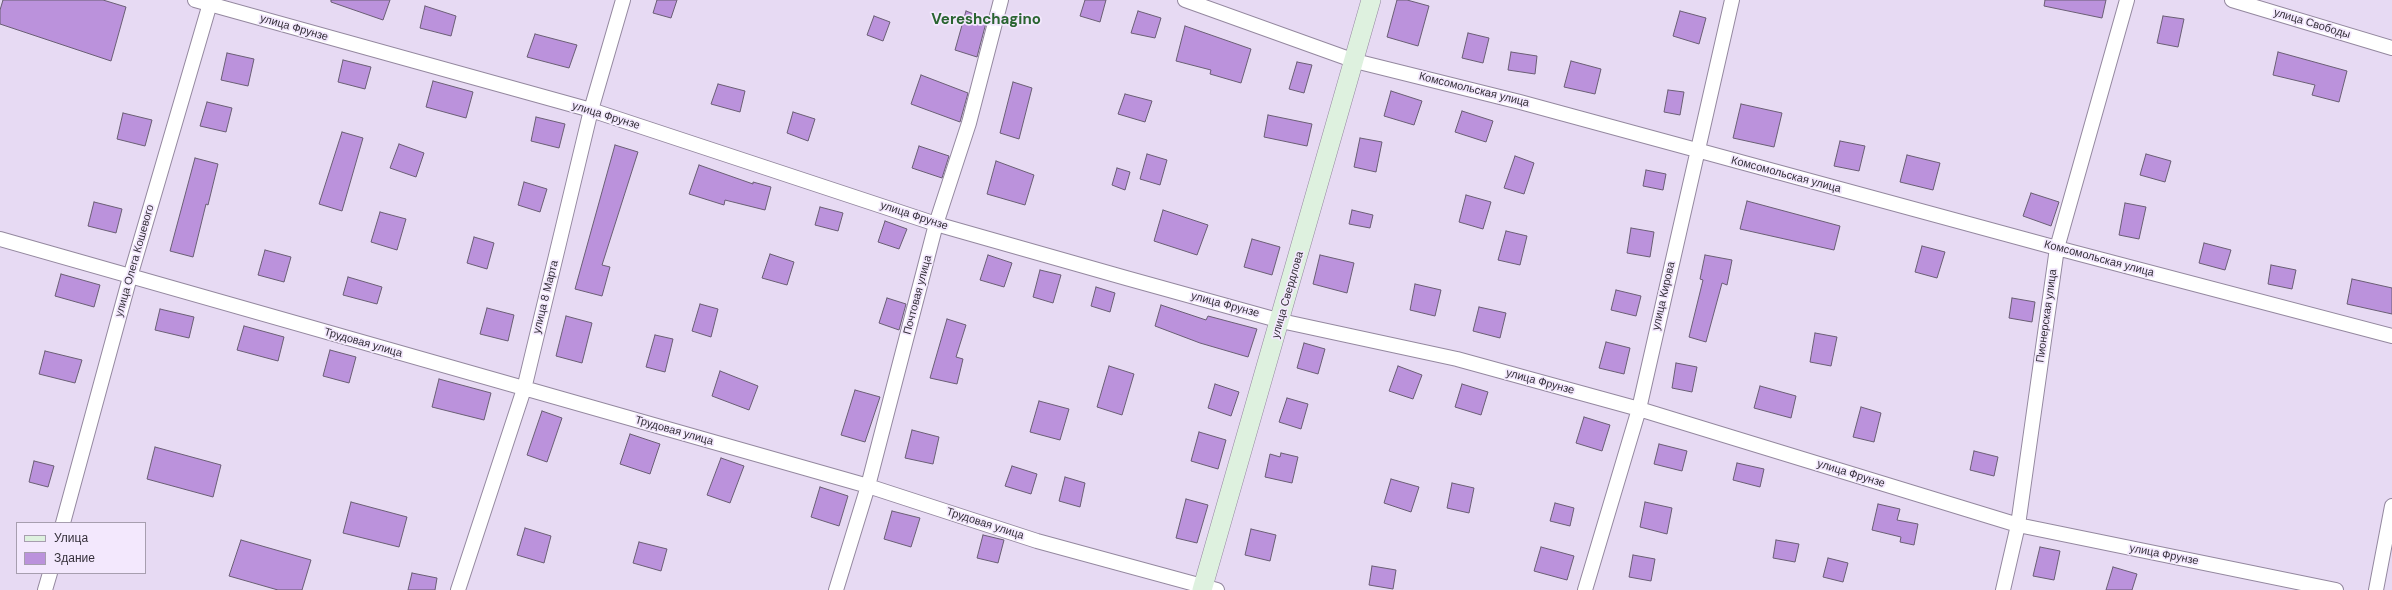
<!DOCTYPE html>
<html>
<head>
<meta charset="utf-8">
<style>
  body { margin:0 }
  #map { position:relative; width:2392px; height:590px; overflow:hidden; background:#e7daf3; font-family:"DM Sans",sans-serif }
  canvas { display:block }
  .legend { position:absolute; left:16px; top:522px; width:130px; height:52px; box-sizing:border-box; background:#f3e8fd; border:1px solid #a79eaf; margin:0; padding:5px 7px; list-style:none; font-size:12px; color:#342f39 }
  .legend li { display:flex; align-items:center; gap:8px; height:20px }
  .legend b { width:20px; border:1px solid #a79eaf }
</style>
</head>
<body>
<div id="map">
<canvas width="2392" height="590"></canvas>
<ul class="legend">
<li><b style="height:5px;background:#def1df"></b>Улица</li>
<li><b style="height:11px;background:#bb92dc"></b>Здание</li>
</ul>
</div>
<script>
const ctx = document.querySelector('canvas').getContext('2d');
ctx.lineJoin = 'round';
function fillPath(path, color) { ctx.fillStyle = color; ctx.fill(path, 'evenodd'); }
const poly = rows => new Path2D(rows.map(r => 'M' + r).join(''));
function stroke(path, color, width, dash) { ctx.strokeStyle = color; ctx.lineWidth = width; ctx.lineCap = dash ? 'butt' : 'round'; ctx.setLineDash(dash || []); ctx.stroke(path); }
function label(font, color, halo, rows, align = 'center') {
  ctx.font = font + ' "DM Sans",sans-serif'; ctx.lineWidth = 3.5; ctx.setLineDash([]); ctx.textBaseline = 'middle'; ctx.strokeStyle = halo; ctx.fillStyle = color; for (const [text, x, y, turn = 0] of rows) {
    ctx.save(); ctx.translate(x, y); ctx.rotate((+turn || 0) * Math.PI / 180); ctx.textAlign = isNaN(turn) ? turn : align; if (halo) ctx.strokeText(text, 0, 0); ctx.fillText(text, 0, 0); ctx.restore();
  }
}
const building = poly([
  [3,0,103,0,126,7,111,61,0,24,0,10,3,0],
  [331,0,390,0,383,20,331,2,331,0],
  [657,0,677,0,671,18,653,13,657,0],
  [1085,0,1106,0,1100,22,1080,16,1085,0],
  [1397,0,1407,0,1429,6,1418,46,1387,37,1397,0],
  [2045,0,2106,0,2102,18,2044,6,2045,0],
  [425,6,456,16,451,36,420,28,425,6],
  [966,11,987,19,977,57,955,50,966,11],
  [1138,11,1161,18,1155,38,1131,33,1138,11],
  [1680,11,1706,18,1699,44,1673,36,1680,11],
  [874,16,890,22,883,41,867,35,874,16],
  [2163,16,2184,19,2178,47,2157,43,2163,16],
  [1185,26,1251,49,1241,83,1210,74,1211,70,1176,61,1185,26],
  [1468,33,1489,38,1483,63,1462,58,1468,33],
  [535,34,577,45,569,68,527,57,535,34],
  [1511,52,1537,56,1535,74,1508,70,1511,52],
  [2278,52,2347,71,2339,102,2312,95,2315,85,2273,75,2278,52],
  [227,53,254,59,248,86,221,80,227,53],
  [343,60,371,67,365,89,338,82,343,60],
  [1571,61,1601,69,1595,94,1564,87,1571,61],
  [1297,62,1312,65,1304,93,1289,89,1297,62],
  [921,75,968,93,960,122,911,104,921,75],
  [433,81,473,92,466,118,426,107,433,81],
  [1013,82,1032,88,1019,139,1000,133,1013,82],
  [718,84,745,91,740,112,711,104,718,84],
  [1668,90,1684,92,1680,115,1664,112,1668,90],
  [1391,91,1422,101,1414,125,1384,116,1391,91],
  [1125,94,1152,101,1145,122,1118,114,1125,94],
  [207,102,232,108,226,132,200,126,207,102],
  [1741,104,1782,113,1774,147,1733,138,1741,104],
  [1462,111,1493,121,1486,142,1455,132,1462,111],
  [793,112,815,119,808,141,787,133,793,112],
  [123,113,152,120,145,146,117,139,123,113],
  [1268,115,1312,124,1307,146,1264,137,1268,115],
  [536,117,565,124,559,148,531,141,536,117],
  [342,132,363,138,342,211,319,204,342,132],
  [1360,138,1382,142,1376,172,1354,167,1360,138],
  [1840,141,1865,146,1859,171,1834,166,1840,141],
  [399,144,424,153,416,177,390,168,399,144],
  [615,145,638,152,602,265,610,267,602,296,575,289,615,145],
  [919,146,949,156,942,178,912,168,919,146],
  [1147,154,1167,160,1160,185,1140,179,1147,154],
  [2146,154,2171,161,2165,182,2140,175,2146,154],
  [1907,155,1940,163,1933,190,1900,182,1907,155],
  [1515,156,1534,163,1524,194,1504,188,1515,156],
  [195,158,218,164,208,205,206,204,193,257,170,251,195,158],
  [996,161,1034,175,1025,205,987,194,996,161],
  [699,165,753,184,753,182,771,187,765,210,725,200,724,205,689,194,699,165],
  [1117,168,1130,172,1125,190,1112,185,1117,168],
  [1646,170,1666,174,1663,190,1643,186,1646,170],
  [524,182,547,189,540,212,518,205,524,182],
  [2031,193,2059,202,2051,226,2023,216,2031,193],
  [1466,195,1491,202,1483,229,1459,222,1466,195],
  [1747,201,1840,226,1834,250,1740,229,1747,201],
  [94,202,122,209,116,233,88,226,94,202],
  [2125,203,2146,207,2139,239,2119,235,2125,203],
  [820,207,843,213,838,231,815,225,820,207],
  [1163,210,1208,225,1197,255,1154,241,1163,210],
  [1352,210,1373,215,1370,228,1349,224,1352,210],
  [380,212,406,219,397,250,371,242,380,212],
  [885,221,907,229,899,249,878,242,885,221],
  [1631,228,1654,232,1650,257,1627,253,1631,228],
  [1506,231,1527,236,1520,265,1498,260,1506,231],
  [474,237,494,243,487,269,467,263,474,237],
  [1252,239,1280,247,1272,275,1244,267,1252,239],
  [2204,243,2231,250,2225,270,2199,263,2204,243],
  [1922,246,1945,252,1937,278,1915,272,1922,246],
  [265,250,291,257,284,282,258,275,265,250],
  [770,254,794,262,787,285,762,278,770,254],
  [988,255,1012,263,1004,287,980,280,988,255],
  [1320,255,1354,263,1347,293,1313,284,1320,255],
  [1705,255,1732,260,1727,285,1722,283,1706,342,1689,337,1703,280,1700,279,1705,255],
  [2271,265,2296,270,2292,289,2268,284,2271,265],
  [1040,270,1061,275,1053,303,1033,297,1040,270],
  [61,274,100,285,94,307,55,296,61,274],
  [348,277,382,287,377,304,343,295,348,277],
  [2352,279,2392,288,2392,314,2347,304,2352,279],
  [1415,284,1441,290,1435,316,1410,310,1415,284],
  [1096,287,1115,293,1110,312,1091,306,1096,287],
  [1616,290,1641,296,1636,316,1611,310,1616,290],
  [887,298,906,304,899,330,879,323,887,298],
  [2012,298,2035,302,2032,322,2009,318,2012,298],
  [700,304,718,309,711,337,692,331,700,304],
  [1161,305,1206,320,1208,316,1257,329,1248,357,1200,343,1155,326,1161,305],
  [1479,307,1506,313,1500,338,1473,331,1479,307],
  [487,308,514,315,508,341,480,334,487,308],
  [160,309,194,317,189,338,155,330,160,309],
  [566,316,592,323,582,363,556,356,566,316],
  [947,319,966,325,956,357,963,359,957,384,930,378,947,319],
  [244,326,284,337,278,361,237,350,244,326],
  [1815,333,1837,337,1831,366,1810,362,1815,333],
  [655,335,673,339,665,372,646,367,655,335],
  [1606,342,1630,348,1624,374,1599,368,1606,342],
  [1304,343,1325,349,1318,374,1297,368,1304,343],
  [330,350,356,357,349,383,323,376,330,350],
  [45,351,82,360,75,383,39,374,45,351],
  [1676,363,1697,367,1692,392,1672,388,1676,363],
  [1109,366,1134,374,1122,415,1097,407,1109,366],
  [1398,366,1422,375,1413,399,1389,391,1398,366],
  [720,371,758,386,749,410,712,396,720,371],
  [439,379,491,393,484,420,432,407,439,379],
  [1215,384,1239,392,1231,416,1208,408,1215,384],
  [1462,384,1488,392,1481,415,1455,407,1462,384],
  [1760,386,1796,396,1791,418,1754,408,1760,386],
  [855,390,880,397,865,442,841,435,855,390],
  [1287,398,1308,404,1301,429,1279,422,1287,398],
  [1039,401,1069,409,1060,440,1030,432,1039,401],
  [1861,407,1881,413,1874,442,1853,437,1861,407],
  [542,411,562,418,547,462,527,455,542,411],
  [1584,417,1610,425,1602,451,1576,443,1584,417],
  [912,430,939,437,933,464,905,458,912,430],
  [1199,432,1226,440,1218,469,1191,461,1199,432],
  [630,434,660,444,650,474,620,464,630,434],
  [1659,444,1687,451,1682,471,1654,464,1659,444],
  [155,447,221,465,213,497,147,479,155,447],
  [1974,451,1998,457,1994,476,1970,470,1974,451],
  [1281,453,1298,457,1292,483,1265,477,1270,454,1280,457,1281,453],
  [721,458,744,466,730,503,707,495,721,458],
  [34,461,54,466,48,487,29,482,34,461],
  [1737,463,1764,469,1760,487,1733,480,1737,463],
  [1012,466,1037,474,1031,494,1005,486,1012,466],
  [1065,477,1085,483,1080,507,1059,501,1065,477],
  [1391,479,1419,487,1411,512,1384,503,1391,479],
  [1452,483,1474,488,1469,513,1447,508,1452,483],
  [820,487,848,496,839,526,811,517,820,487],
  [1186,499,1208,505,1197,543,1176,538,1186,499],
  [351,502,407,517,399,547,343,533,351,502],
  [1645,502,1672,508,1667,534,1640,527,1645,502],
  [1555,503,1574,508,1570,526,1550,521,1555,503],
  [1878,504,1900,509,1897,520,1918,524,1914,545,1900,542,1901,537,1872,530,1878,504],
  [892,511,920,518,911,547,884,539,892,511],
  [525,528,551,536,544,563,517,555,525,528],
  [1251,529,1276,535,1270,561,1245,555,1251,529],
  [983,535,1004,540,998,563,977,558,983,535],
  [241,540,311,560,302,590,278,590,229,576,241,540],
  [1776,540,1799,544,1795,562,1773,558,1776,540],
  [639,542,667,549,661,571,633,563,639,542],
  [1541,547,1574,556,1567,580,1534,571,1541,547],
  [2040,547,2060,551,2054,580,2033,576,2040,547],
  [1633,555,1655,559,1651,581,1629,577,1633,555],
  [1828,558,1848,563,1843,582,1823,577,1828,558],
  [1372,566,1396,570,1393,589,1369,585,1372,566],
  [2113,567,2137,574,2132,590,2106,590,2113,567],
  [412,573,437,578,435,590,408,590,412,573]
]);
fillPath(building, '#bb92dc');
stroke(building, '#6a5e74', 1);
const street = poly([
  [195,0,591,110,936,224,1126,278,1281,321,1457,359,1639,409,2018,525,2336,590],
  [1185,0,1355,61,1520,102,2057,248,2392,336],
  [2232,0,2392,48],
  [0,239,868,486,1037,541,1217,590],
  [63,523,130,277,211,0],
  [45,590,50,573],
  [458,590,524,389,591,110,623,0],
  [836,590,868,486,936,224,969,123,1001,0],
  [1585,590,1639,409,1732,0],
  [2003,590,2018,525,2057,248,2127,0],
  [2376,590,2392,506]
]);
const secondary = poly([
  [1202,590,1371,0]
]);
stroke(street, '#94889f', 16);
stroke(secondary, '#94889f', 20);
stroke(street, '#fff', 14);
stroke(secondary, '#def1df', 19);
label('11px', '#342f39', '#f3e8fd', [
  ["улица Свободы",2312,24,17],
  ["улица Фрунзе",294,28,16],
  ["Комсомольская улица",1474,90,14],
  ["улица Фрунзе",606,116,17],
  ["Комсомольская улица",1786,175,15],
  ["улица Фрунзе",914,216,18],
  ["Комсомольская улица",2099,259,15],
  ["улица Олега Кошевого",135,261,-74],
  ["Почтовая улица",918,295,-75],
  ["улица Свердлова",1288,295,-74],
  ["улица Кирова",1664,296,-77],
  ["улица 8 Марта",546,297,-76],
  ["улица Фрунзе",1225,305,15],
  ["Пионерская улица",2047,316,-82],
  ["Трудовая улица",363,343,16],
  ["улица Фрунзе",1540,382,15],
  ["Трудовая улица",674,431,16],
  ["улица Фрунзе",1851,474,17],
  ["Трудовая улица",985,524,18],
  ["улица Фрунзе",2164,555,11]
]);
label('bold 15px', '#2a6431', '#f3e8fd', [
  ["Vereshchagino",986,20]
]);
</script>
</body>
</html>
